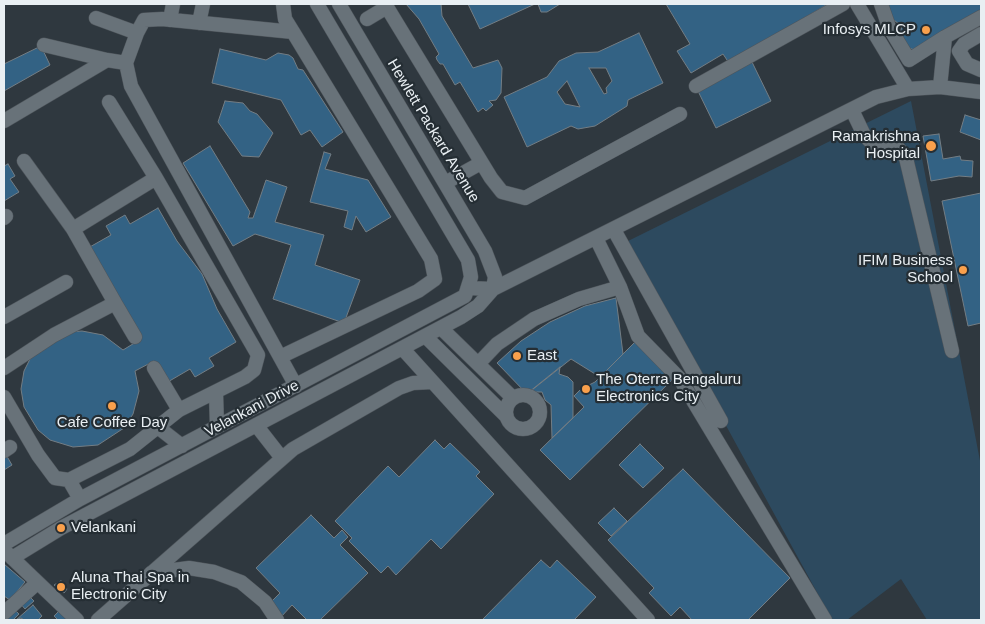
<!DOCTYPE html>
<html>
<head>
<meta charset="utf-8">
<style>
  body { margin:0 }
  #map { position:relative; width:985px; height:624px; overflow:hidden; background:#2f383f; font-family:Arial,sans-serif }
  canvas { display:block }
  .frame { position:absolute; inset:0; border:5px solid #e9eff3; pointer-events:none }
</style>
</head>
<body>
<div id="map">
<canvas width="985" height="624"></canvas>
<div class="frame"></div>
</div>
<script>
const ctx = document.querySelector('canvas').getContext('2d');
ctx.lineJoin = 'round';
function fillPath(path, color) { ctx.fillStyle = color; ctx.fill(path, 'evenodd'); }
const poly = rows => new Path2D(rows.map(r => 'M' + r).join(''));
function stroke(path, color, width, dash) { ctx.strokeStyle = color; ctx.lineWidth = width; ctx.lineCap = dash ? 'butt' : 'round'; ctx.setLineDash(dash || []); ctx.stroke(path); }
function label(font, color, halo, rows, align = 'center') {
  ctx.font = font + ' Arial,sans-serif'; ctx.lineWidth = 4.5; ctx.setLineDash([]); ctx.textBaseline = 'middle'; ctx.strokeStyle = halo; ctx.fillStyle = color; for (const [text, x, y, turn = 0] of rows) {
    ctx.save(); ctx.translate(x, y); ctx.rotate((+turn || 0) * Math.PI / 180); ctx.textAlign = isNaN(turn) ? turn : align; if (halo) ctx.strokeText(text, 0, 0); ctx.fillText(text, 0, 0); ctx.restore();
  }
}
fillPath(poly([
  [911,101,981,466,981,620,927,620,901,579,847,620,832,620,626,242]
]), '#2d4a5f');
const building = poly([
  [406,4,441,4,442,16,473,68,498,60,502,68,501,93,496,100,489,101,493,105,486,111,483,108,478,112,460,82,455,85,443,64,440,64,437,60,436,57,439,54,419,19,406,4],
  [468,4,535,4,480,29,468,4],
  [538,4,560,4,547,12,541,12,538,4],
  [666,4,828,4,729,63,723,54,691,73,677,51,690,44,666,4],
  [887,4,981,4,981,13,915,50,908,48,900,34,902,26,891,18,887,4],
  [639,33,663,83,628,100,627,106,595,126,578,129,571,126,527,147,504,97,547,77,559,61,576,53,598,52,639,33],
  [589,68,606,68,612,81,606,88,607,93,604,94,589,68],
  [567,81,580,107,565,104,557,92,567,81],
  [41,46,50,65,4,91,4,64,41,46],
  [220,49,266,60,278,53,289,55,293,58,298,69,303,70,343,132,322,147,310,130,301,135,281,100,212,83,220,49],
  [752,62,771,101,716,128,697,89,752,62],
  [225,101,243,103,250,111,257,114,273,133,259,157,242,156,218,122,225,101],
  [965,115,981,120,981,140,960,132,965,115],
  [939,134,943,159,960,156,961,160,973,161,972,177,959,176,931,181,923,136,939,134],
  [210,146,250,212,248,218,253,218,266,180,287,187,275,222,324,235,315,265,360,280,344,323,273,299,291,245,255,234,233,246,183,163,210,146],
  [324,152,331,154,325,169,368,180,391,217,366,232,356,216,352,230,344,227,348,211,310,202,324,152],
  [8,164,15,176,10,179,19,192,4,201,4,166,8,164],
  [981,193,981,323,968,326,942,201,981,193],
  [158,208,177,241,202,274,217,309,236,342,209,358,214,366,195,377,190,369,166,383,154,361,135,371,139,391,133,414,124,428,98,445,73,447,50,440,38,430,24,407,21,389,24,371,30,359,38,349,68,332,82,331,103,335,123,350,141,339,88,248,111,235,106,226,125,215,130,224,158,208],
  [616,298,623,354,600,377,571,359,527,394,497,363,521,341,550,322,585,306,616,298],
  [635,342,672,380,570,480,540,450,584,407,574,396,585,385,587,386,595,382,635,342],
  [560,367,559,374,568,377,573,382,573,418,552,438,551,405,545,400,542,392,529,392,560,367],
  [435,440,444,449,450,443,480,472,476,476,494,494,441,549,431,539,396,575,388,566,381,573,349,541,352,538,335,521,388,466,399,477,435,440],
  [640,444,664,468,643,488,619,465,640,444],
  [5,453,12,465,4,470,4,454,5,453],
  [683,469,790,578,748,620,692,620,680,607,671,616,649,593,654,588,608,540,683,469],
  [614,508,627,521,611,536,598,523,614,508],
  [311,515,334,538,342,530,348,537,340,545,368,573,320,620,307,620,292,605,281,617,268,605,280,593,256,568,311,515],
  [541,560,550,568,557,560,596,597,574,620,482,620,541,560],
  [4,564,25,582,10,600,4,596,4,564],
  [61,581,67,589,64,593,54,585,61,581],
  [27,594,34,601,25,609,19,602,27,594],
  [33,605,42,616,38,620,24,620,21,618,16,620,33,605],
  [14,609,19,614,13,620,4,620,14,609],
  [61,609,73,620,58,620,54,616,61,609]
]);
fillPath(building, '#336284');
stroke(building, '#737d84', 1);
const minor = poly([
  [283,4,285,19,293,32],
  [385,4,491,178,502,192,525,198,680,114],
  [857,4,908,89],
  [881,4,889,27,909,60,945,37,981,17],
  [96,18,137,33],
  [367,19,387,7],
  [170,20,173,4],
  [199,23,203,4],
  [981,34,964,44,959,51,967,64,981,70],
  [44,45,107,60],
  [126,63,137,33,144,20,162,19,293,32,431,259,435,279,418,291,280,357],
  [696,86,843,4],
  [940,87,945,37],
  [109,102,156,178],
  [852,110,864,135,874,145,882,147,892,144,899,149,906,158,952,351],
  [4,121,107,60,126,63,131,86,296,386],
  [24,161,73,229],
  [445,183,481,163],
  [4,218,6,216],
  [614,230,721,421],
  [596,238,620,287,638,336,680,379,825,620],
  [468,288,493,289,876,97,908,89,940,87,981,92],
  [115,303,73,229,156,178,258,355,254,370,245,377,179,410],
  [4,317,66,282],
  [441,328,513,398],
  [425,336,507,417],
  [402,348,648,620],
  [478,364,497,344,534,319,579,299,620,287],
  [4,368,54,335,115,303,135,337],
  [216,392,217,427],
  '506 412a17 17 0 1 1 34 0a17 17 0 1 1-34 0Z',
  [4,397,38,455,55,478,69,480,80,499],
  [256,425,281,457],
  [159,428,182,446],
  [4,451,10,447],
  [69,480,130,449,179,410,154,368],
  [4,544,80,499,465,296,471,277,468,260,317,4],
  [7,553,77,620],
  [12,558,61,528,461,317,478,306,493,289,495,277,485,251,339,4],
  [151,573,189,568,214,572,241,582,265,602,277,620],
  [4,613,37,583],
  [98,620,293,449,399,388,413,383,432,382]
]);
stroke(minor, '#4e555b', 15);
stroke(minor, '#687279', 14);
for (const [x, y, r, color] of [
  [926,30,5,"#f9a04c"],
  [931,146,6,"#f9a04c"],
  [963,270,5,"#f9a04c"],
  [517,356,5,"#f9a04c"],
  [586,389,5,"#f9a04c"],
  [112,406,5,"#f9a04c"],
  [61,528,5,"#f9a04c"],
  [61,587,5,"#f9a04c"]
]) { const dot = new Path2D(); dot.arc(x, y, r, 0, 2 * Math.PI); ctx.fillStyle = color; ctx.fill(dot); stroke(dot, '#252e34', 2); }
label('15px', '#e9eff3', '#252e34', [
  ["Infosys MLCP",916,30,"right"],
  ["Ramakrishna",920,137,"right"],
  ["Hospital",920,154,"right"],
  ["IFIM Business",953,261,"right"],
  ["School",953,278,"right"],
  ["East",527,356],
  ["The Oterra Bengaluru",596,380],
  ["Electronics City",596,397],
  ["Cafe Coffee Day",112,423,"center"],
  ["Velankani",71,528],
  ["Aluna Thai Spa in",71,578],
  ["Electronic City",71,595]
], 'left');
label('15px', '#e9eff3', '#252e34', [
  ["Hewlett Packard Avenue",433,131,59],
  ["Velankani Drive",252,409,-28]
]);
</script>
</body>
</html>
